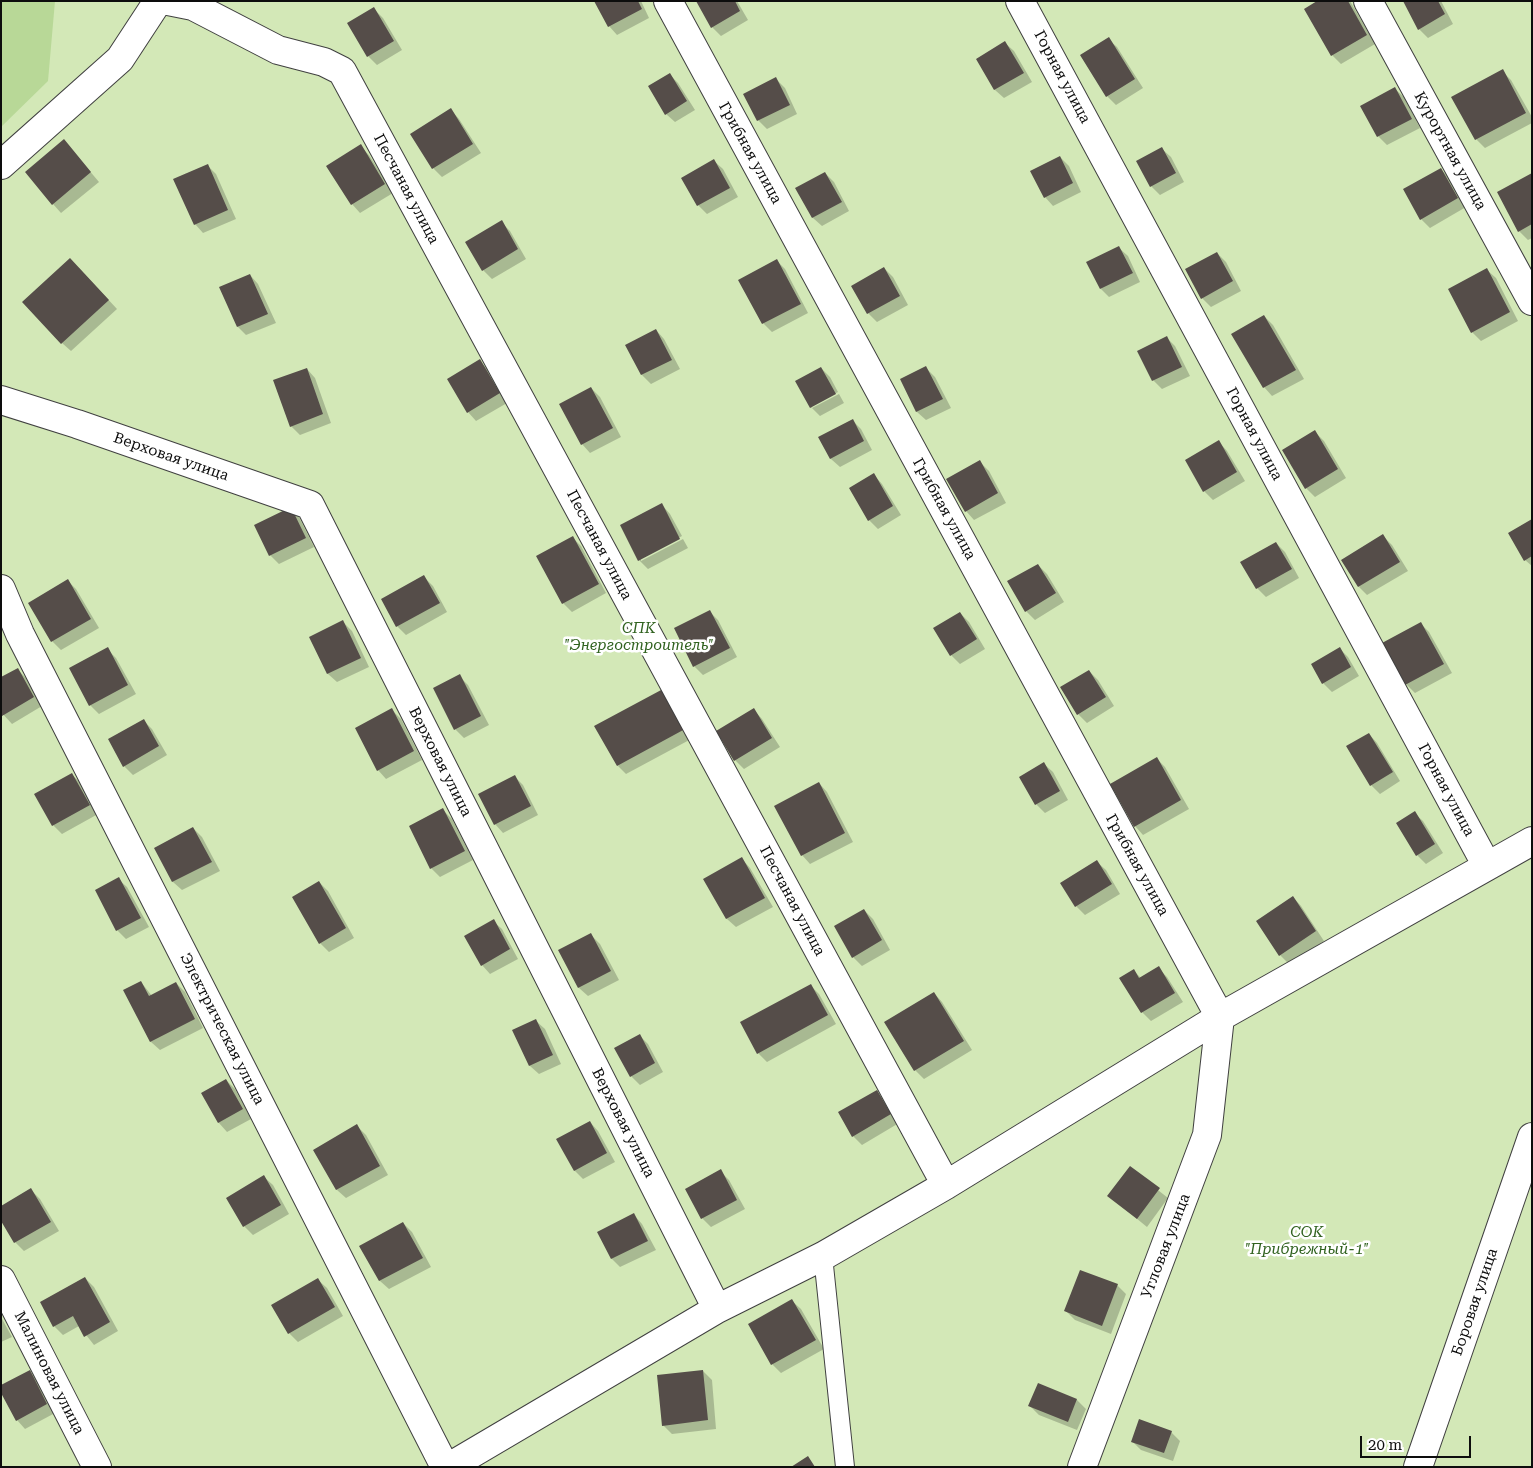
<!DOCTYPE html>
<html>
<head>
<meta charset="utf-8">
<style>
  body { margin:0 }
  #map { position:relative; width:1533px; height:1468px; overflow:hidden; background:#fffaed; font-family:"Roboto Serif",serif }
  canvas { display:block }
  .frame { position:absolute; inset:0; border:2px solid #0d0d0d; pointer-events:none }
  .scale { position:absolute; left:1360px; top:1436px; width:111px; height:22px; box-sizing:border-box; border:2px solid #0d0d0d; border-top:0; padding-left:6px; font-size:15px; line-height:18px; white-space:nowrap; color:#0d0d0d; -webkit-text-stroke:4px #fff; paint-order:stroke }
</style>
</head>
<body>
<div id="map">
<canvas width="1533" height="1468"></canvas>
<div class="frame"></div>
<div class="scale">20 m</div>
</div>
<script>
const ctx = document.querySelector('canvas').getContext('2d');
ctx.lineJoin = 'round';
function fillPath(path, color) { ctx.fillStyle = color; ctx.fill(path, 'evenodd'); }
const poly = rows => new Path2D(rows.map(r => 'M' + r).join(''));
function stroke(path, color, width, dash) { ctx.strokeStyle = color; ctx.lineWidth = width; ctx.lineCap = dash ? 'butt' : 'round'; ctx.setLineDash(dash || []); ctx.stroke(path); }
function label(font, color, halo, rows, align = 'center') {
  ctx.font = font + ' "Roboto Serif",serif'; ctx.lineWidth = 5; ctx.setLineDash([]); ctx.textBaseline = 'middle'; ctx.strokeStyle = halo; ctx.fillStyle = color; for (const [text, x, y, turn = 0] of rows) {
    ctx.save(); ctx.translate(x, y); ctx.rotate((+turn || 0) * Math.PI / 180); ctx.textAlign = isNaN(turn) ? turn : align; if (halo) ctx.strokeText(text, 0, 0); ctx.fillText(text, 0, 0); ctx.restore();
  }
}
fillPath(poly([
  [1,1,1532,1,1532,1467,1,1467]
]), '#d3e8b7');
fillPath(poly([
  [1,1,55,1,48,81,1,127]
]), '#b8d897');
fillPath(poly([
  [596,1,641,1,649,18,617,35,609,26],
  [697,1,737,1,748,20,721,36,712,27],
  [1319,1,1350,1,1375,44,1341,64,1332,55],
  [1404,1,1441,1,1453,24,1428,38,1419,29],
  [374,9,383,18,402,50,377,65,368,56],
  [1108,39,1117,47,1143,88,1116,105,1107,96,1081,56],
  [1005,43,1014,51,1032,82,1004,98,995,90,977,59],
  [1502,71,1511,80,1532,117,1532,123,1485,148,1476,139],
  [670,75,678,83,695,110,675,122,666,114],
  [776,79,785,88,797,114,767,129,758,120],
  [1395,89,1404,97,1420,128,1387,145,1378,136],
  [451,110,459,119,481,153,442,177,433,168,412,134],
  [360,146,369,155,393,193,360,213,352,204],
  [1162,149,1171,157,1184,182,1160,195,1151,186,1138,162],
  [72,150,99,182,61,213,53,204],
  [1060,157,1069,166,1081,192,1053,206,1045,197],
  [714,161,723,169,738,197,707,214,698,205,683,178],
  [207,165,216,174,236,219,203,233,195,224],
  [1441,169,1449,178,1466,207,1430,228,1421,219],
  [825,173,834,182,849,211,822,226,813,218,797,189],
  [1532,175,1532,238,1528,240,1519,231],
  [501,222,510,231,526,259,492,279,483,270],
  [1119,248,1128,256,1140,282,1109,297,1101,289],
  [1217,253,1226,262,1241,291,1211,307,1202,298,1187,270],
  [777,261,785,269,808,313,772,332,763,323],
  [79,268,117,309,71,351,62,343],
  [884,268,893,277,908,305,877,322,868,313],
  [1487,270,1496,278,1518,321,1481,341,1472,332],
  [250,275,258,284,276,323,246,335,238,327],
  [1264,316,1273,325,1304,379,1272,396,1264,387],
  [656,330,664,339,680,369,651,384,642,375,627,345],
  [1166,337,1175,346,1190,376,1162,389,1153,380],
  [480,361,488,370,507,403,476,421,468,412],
  [821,368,830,377,838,392,812,406,812,408,839,394,844,403,820,416,811,407],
  [926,368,935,377,951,408,926,420,917,412,902,380],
  [307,369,315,378,331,423,300,435,291,426],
  [591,388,600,397,621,437,590,453,582,444],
  [852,420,861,429,872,450,840,467,831,459,820,437],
  [1315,432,1324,441,1346,478,1315,497,1306,488],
  [1219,442,1227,451,1245,481,1213,500,1204,491],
  [980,462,989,471,1006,503,974,520,966,511],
  [874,475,882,484,901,515,878,529,869,520],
  [662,505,670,514,682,536,641,558,641,561,683,539,688,548,648,569,639,560],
  [290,508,299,517,314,547,279,564,270,555],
  [1532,520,1532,566,1525,560],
  [1383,536,1392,545,1408,571,1367,595,1359,587],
  [572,537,581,546,606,593,572,612,563,603],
  [1276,543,1285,552,1299,578,1266,597,1257,588],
  [1038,565,1047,574,1064,602,1035,620,1026,611],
  [424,577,433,586,447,612,406,635,397,626],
  [67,580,76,589,99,628,61,650,52,641],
  [709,611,718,620,737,657,703,675,694,666],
  [960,613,969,622,985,649,960,664,951,655],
  [343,622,352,631,369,667,337,682,328,674,311,638],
  [1421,624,1429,632,1452,673,1415,693,1406,684],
  [1339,648,1348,657,1359,676,1332,692,1323,683],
  [107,649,116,658,136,694,99,714,90,705,71,669],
  [17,669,26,678,42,706,12,724,1,712,1,679],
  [1089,671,1098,680,1114,706,1087,723,1078,714],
  [459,676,468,685,489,725,464,738,455,729,434,689],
  [663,691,693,738,626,774,618,766],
  [392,710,401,719,422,760,386,779,378,770],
  [754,710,762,719,780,747,744,769,735,760],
  [143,720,152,729,167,755,133,775,124,766],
  [1369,734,1377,743,1400,781,1380,794,1371,785],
  [1157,759,1165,767,1189,809,1143,835,1135,826],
  [1044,764,1053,772,1068,800,1045,813,1036,804],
  [72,775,81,783,98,814,62,834,53,825],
  [515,777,523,785,538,815,503,833,495,824],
  [819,783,827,792,853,842,810,864,802,855],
  [443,810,452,819,473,860,440,877,431,868,410,826],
  [1414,813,1423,821,1443,853,1426,864,1417,855],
  [193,828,202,837,220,871,182,890,173,882,155,848],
  [742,859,750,868,773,907,736,927,727,919,705,879],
  [1097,862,1106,870,1120,894,1085,915,1076,906],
  [118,879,127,887,149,927,126,939,117,930],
  [319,882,328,891,354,938,329,952,320,943,294,897],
  [1293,897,1301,906,1324,941,1289,964,1280,955],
  [864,910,873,919,890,950,862,966,853,957,835,927],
  [493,921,502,929,518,959,490,974,482,965],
  [591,935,600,944,619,980,588,996,579,988],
  [1158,968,1167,977,1183,1002,1151,1021,1142,1012,1134,971,1141,978],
  [141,982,152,996,176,983,185,992,203,1028,160,1050,151,1042,125,990],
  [810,985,819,994,836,1024,767,1062,758,1053],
  [934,993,942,1002,972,1050,924,1079,915,1070,886,1022],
  [536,1021,545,1029,561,1064,539,1074,530,1066,514,1031],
  [639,1035,648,1044,663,1072,640,1085,631,1076],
  [226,1080,235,1089,251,1119,227,1132,219,1123,202,1093],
  [876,1091,885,1100,899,1123,862,1145,853,1136,839,1113],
  [590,1122,598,1131,615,1162,583,1179,575,1171,558,1140],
  [357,1126,366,1135,388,1175,346,1198,337,1190,315,1150],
  [1130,1168,1168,1198,1147,1227,1109,1196],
  [720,1171,729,1180,745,1209,711,1227,702,1218],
  [264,1177,273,1185,289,1214,253,1235,244,1226],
  [31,1190,40,1199,59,1231,24,1251,15,1242,1,1219],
  [634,1215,642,1224,656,1250,620,1267,612,1259,599,1232],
  [403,1223,412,1232,431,1267,389,1289,380,1281,361,1247],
  [85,1278,94,1287,118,1331,94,1345,79,1326,63,1335,54,1326],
  [318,1280,327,1288,343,1316,298,1342,289,1333],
  [1117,1285,1126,1294,1111,1334,1075,1320,1066,1311],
  [792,1301,801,1309,824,1349,781,1373,772,1364,750,1325],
  [1,1317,12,1337,1,1342],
  [29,1371,38,1380,55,1413,25,1429,17,1420],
  [703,1371,712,1380,716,1429,672,1434,663,1425],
  [1038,1385,1077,1400,1086,1409,1077,1430,1039,1415,1030,1406],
  [1171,1432,1180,1441,1173,1461,1141,1450,1132,1441]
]), '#0003');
fillPath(poly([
  [594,1,638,1,642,9,608,27],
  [696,1,735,1,740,11,711,28],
  [1317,1,1348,1,1367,35,1331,56,1304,9],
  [1403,1,1438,1,1445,14,1418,30],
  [374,7,394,41,367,57,347,23],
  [1109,37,1135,79,1106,97,1080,55],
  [1005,41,1024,73,994,90,976,59],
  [1503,69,1526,113,1475,140,1451,97],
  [670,73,687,101,665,115,648,86],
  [776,77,790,105,757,121,743,94],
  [1395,87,1412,119,1377,137,1360,106],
  [451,108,473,144,432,169,410,134],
  [64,139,91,172,52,205,25,172],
  [361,144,385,184,351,205,326,166],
  [1162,147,1176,173,1150,187,1136,161],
  [1060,156,1073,183,1044,198,1030,171],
  [714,159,730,188,697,206,681,178],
  [208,164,228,210,194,225,173,179],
  [1441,168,1458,198,1420,220,1403,189],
  [825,172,842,202,812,218,795,188],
  [1532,173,1532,224,1518,232,1497,192],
  [502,220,518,249,482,271,465,242],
  [1119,246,1133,273,1100,289,1086,262],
  [1217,252,1233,281,1201,299,1185,269],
  [70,258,109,300,61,344,22,302],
  [777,259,801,304,762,324,738,280],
  [884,267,900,296,867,314,851,286],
  [1487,268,1510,312,1471,333,1448,289],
  [250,274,268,314,237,327,219,287],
  [1264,315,1296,370,1263,388,1231,334],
  [656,329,672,360,641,375,625,345],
  [1167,336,1182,367,1152,381,1137,351],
  [480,359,500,393,467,413,447,379],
  [926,366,943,399,916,412,900,379],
  [821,367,836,394,810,408,795,381],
  [307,368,323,414,290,427,273,380],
  [591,387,613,428,581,445,559,404],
  [853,419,864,441,830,459,818,437],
  [1315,430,1338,469,1305,489,1282,450],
  [1219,440,1237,472,1203,492,1185,460],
  [980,460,998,493,965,512,946,479],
  [874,473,893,506,868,521,849,488],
  [662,503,680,539,638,561,620,525],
  [291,507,306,538,269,556,254,525],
  [1532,519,1532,556,1524,561,1508,533],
  [1383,534,1400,562,1358,587,1341,560],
  [573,536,599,584,562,604,536,556],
  [1276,542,1292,569,1256,589,1240,562],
  [1038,564,1056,593,1025,612,1007,581],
  [424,575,440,603,396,627,381,599],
  [68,579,91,619,51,642,28,603],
  [710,610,730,648,693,667,674,628],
  [960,612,977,639,950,656,933,628],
  [343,620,361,658,327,674,309,637],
  [1421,622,1444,664,1405,685,1382,643],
  [108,647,128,685,89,706,69,668],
  [1340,647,1351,667,1322,684,1311,664],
  [18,668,34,697,2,716,1,677],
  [1089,670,1106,697,1077,715,1060,687],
  [460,674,481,716,454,730,433,688],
  [663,689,685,729,617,766,594,726],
  [392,708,414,751,377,771,355,728],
  [754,708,772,738,734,761,716,731],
  [144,719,159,746,123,767,108,739],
  [1369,733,1393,772,1370,786,1346,746],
  [1157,757,1181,800,1134,827,1110,784],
  [1044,762,1060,791,1035,805,1019,777],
  [72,773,90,805,52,826,34,794],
  [515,775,531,806,494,825,478,794],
  [819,782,845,833,801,856,774,806],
  [443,808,465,851,430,869,409,826],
  [1415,811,1435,844,1416,856,1396,823],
  [193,827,212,862,172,882,154,848],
  [742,857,765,898,726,919,703,879],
  [1097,860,1112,884,1075,907,1060,883],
  [119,877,141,918,116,931,95,890],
  [319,881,346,928,319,944,292,897],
  [1293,896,1316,931,1279,956,1256,921],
  [864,909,882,940,852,958,834,926],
  [494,919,510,949,481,966,464,936],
  [591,933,611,971,578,988,558,950],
  [1159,966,1175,993,1141,1013,1119,978,1134,969,1139,978],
  [141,981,149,996,176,982,195,1019,150,1042,123,990],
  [811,984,828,1015,757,1054,740,1022],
  [934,992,964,1041,914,1071,884,1022],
  [536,1019,553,1055,529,1066,512,1030],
  [640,1034,655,1063,630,1077,614,1048],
  [226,1079,243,1109,218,1123,201,1093],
  [877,1090,891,1114,852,1137,838,1112],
  [590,1121,607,1153,574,1171,556,1139],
  [357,1124,380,1166,336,1190,313,1150],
  [1130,1166,1160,1188,1137,1219,1107,1196],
  [721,1169,737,1200,701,1219,685,1189],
  [264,1175,281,1205,243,1227,226,1198],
  [31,1188,51,1222,14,1243,1,1221,1,1206],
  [634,1213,648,1241,611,1259,597,1232],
  [403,1222,423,1258,379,1281,359,1246],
  [1080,1270,1118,1284,1102,1326,1064,1311],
  [85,1277,110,1322,84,1337,73,1316,53,1327,40,1302],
  [318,1278,335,1307,288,1334,271,1305],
  [792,1299,816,1340,771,1365,748,1324],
  [30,1370,47,1404,16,1421,1,1393,1,1385],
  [703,1370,708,1420,662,1426,657,1375],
  [1038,1383,1077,1399,1068,1422,1028,1406],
  [1139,1419,1172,1431,1164,1453,1131,1442],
  [808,1456,815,1467,791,1467]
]), '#554d49');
const lane = poly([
  [823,1256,845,1467]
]);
const street = poly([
  [168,1,193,6,278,50,324,62,342,71,946,1185],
  [668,1,1220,1017,1207,1135,1082,1467],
  [1020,1,1487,866],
  [1368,1,1532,301],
  [1,165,120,59,158,1],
  [1,400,77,424,310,505,717,1309],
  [1,589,20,634,445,1467],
  [1,1280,97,1467],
  [449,1467,717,1309,823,1256,946,1185,1220,1017,1532,841],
  [1418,1467,1532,1137]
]);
stroke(lane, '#404040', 20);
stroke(street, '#404040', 30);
stroke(lane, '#fff', 18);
stroke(street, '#fff', 28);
label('15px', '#0d0d0d', '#fff', [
  ["Горная улица",1062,77,62],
  ["Курортная улица",1450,151,61],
  ["Грибная улица",750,153,61],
  ["Песчаная улица",406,189,62],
  ["Горная улица",1254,434,62],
  ["Верховая улица",171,457,19],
  ["Грибная улица",944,509,61],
  ["Песчаная улица",599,545,62],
  ["Верховая улица",440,762,63],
  ["Горная улица",1446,790,62],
  ["Грибная улица",1137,865,61],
  ["Песчаная улица",792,901,62],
  ["Электрическая улица",222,1029,63],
  ["Верховая улица",623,1123,63],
  ["Угловая улица",1166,1246,-69],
  ["Боровая улица",1475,1302,-71],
  ["Малиновая улица",49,1373,63]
]);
label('italic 15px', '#30621f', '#fff', [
  ["СПК",639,629],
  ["\"Энергостроитель\"",639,646],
  ["СОК",1307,1233],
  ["\"Прибрежный-1\"",1307,1250]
]);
</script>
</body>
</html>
